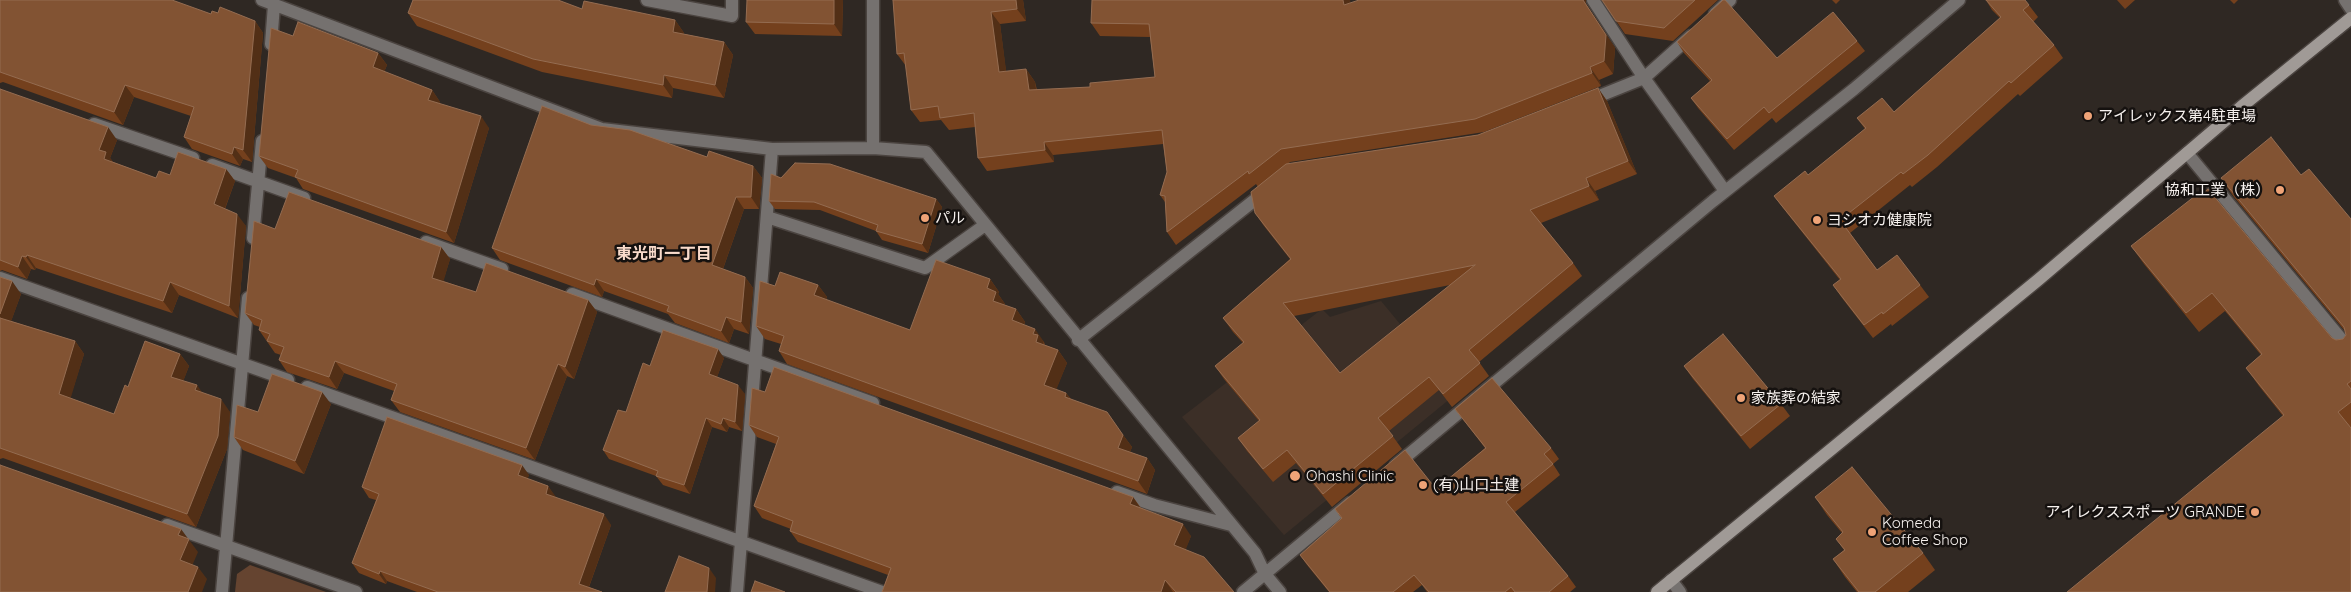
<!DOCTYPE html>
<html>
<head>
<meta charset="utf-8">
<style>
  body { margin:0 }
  canvas { display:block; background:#2f2823 }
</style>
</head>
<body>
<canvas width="2351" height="592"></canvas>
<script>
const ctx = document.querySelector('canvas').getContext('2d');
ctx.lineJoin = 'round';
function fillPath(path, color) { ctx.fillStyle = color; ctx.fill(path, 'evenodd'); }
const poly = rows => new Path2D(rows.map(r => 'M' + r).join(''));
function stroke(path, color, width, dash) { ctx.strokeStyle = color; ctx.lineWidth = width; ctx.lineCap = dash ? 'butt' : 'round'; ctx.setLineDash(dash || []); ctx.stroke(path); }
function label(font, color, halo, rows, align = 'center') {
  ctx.font = font + ' Quicksand,"Noto Sans JP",sans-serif'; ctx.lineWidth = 5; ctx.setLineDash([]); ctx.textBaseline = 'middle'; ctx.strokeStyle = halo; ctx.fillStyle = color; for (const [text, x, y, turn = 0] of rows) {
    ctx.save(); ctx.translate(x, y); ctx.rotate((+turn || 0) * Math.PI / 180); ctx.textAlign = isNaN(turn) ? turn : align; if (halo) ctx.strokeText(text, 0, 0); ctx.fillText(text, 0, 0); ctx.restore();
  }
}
fillPath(poly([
  [1381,301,1457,393,1284,535,1182,417,1322,309,1330,317]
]), '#3c2f27');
fillPath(poly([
  [250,565,326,592,235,592,237,574]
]), '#654430');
const street = poly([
  [262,0,602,129,772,149,873,148,926,152,1255,553,1265,574,1280,592],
  [647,0,732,16,732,0],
  [1593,0,1644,78,1725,191],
  [2345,0,2351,9],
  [1715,14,1730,0],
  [271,44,274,5],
  [1587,101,1644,78,1691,36],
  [94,124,193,158],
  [873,148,873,0],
  [2187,153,2351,351],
  [212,165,304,198],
  [767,217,925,268,985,225],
  [253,238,262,141],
  [426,242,502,269],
  [0,278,288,380],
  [572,294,873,403],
  [1078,340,1266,191],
  [307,387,882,592],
  [1396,465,1713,201,1854,89,1959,0],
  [1117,492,1154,505,1231,525],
  [167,525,356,592],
  [1671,580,1680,592],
  [222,592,248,298],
  [737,592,772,149],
  [1243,592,1350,503]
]);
const secondary = poly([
  [1657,592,2038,280,2241,107,2351,18]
]);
stroke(street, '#4b4440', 15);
stroke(secondary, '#4b4440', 15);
stroke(street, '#75716f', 12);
stroke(secondary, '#a09a96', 12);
fillPath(poly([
  [0,0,211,14,218,13,255,21,263,33,252,162,243,159,240,166,192,149,184,137,191,116,134,97,123,125,3,82,0,83],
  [843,0,842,36,755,34,746,22],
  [893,0,1023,0,1026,21,1000,24,1006,72,1026,69,1035,82,1037,90,1090,87,1155,77,1150,37,1100,36,1091,23,1351,3,1586,4,1615,48,1613,74,1599,80,1601,86,1484,132,1290,162,1288,164,1478,135,1598,88,1607,101,1637,174,1595,191,1599,200,1541,223,1573,263,1582,276,1479,362,1489,376,1452,407,1439,390,1389,431,1402,449,1332,507,1296,463,1273,482,1247,451,1238,438,1259,421,1224,379,1215,366,1243,343,1233,332,1223,318,1290,259,1264,226,1255,213,1258,187,1256,184,1176,245,1167,232,1165,202,1160,195,1167,172,1163,144,1053,155,1054,162,987,171,978,158,975,127,949,130,941,120,920,122,911,110,906,66,897,54],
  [1450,285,1340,373,1294,316],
  [1602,0,1718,0,1673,41,1625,34],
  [1832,0,1840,0,1836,4],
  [1986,0,2025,0,2038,17,2033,22,2054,45,2063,58,2020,96,2018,94,1937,167,1912,187,1910,185,1850,233,1877,270,1920,285,1929,297,1892,326,1891,324,1873,338,1842,298,1833,285,1840,280,1783,208,1774,196,1808,175,1865,129,1857,118,1894,112,2000,18,1992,10],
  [2117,0,2135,0,2125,9],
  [2230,0,2238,0,2234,4],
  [582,9,675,20,684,33,684,34,724,42,733,55,724,98,673,88,672,98,542,72,417,26,408,13],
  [1857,41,1865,51,1776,123,1772,118,1734,150,1698,108,1691,98,1710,81,1684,53,1677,42,1777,58],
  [378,53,387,65,384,72,432,90,440,102,439,104,489,128,454,243,303,189,296,178,268,168,259,156],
  [0,89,117,140,110,158,113,162,156,178,170,175,226,169,235,181,225,209,246,226,238,318,179,295,172,313,36,268,35,270,31,269,27,279,2,270,0,271],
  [591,125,707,157,753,166,762,178,759,209,744,209,723,269,745,277,753,288,749,334,734,329,729,343,675,323,668,314,604,291,602,297,500,260,492,248],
  [2301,175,2351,219,2351,592,2283,416,2259,386,2246,368,2261,355,2225,311,2199,332,2144,264,2131,246,2336,340,2343,339,2346,335,2345,331,2234,197,2221,178],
  [781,178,936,199,942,207,928,253,882,240,876,231,820,210,775,209,769,201],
  [275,229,441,247,450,259,443,281,476,292,588,300,597,312,574,379,567,376,535,460,400,412,391,400,394,391,344,373,337,389,287,372,279,360,281,355,275,353,259,330,260,327,254,325,245,313],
  [0,277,21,294,11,321,75,341,84,354,70,398,114,414,128,387,180,354,189,366,183,381,202,393,230,412,227,449,196,527,3,458,0,459],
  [990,279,999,292,998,294,1005,304,1004,305,1016,309,1025,322,1024,325,1044,342,1045,345,1058,350,1067,363,1056,389,1066,393,1071,399,1123,435,1132,447,1130,452,1147,458,1155,470,1147,494,787,364,779,351,781,344,765,339,756,326,775,286,818,285,827,297,826,300,910,330],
  [724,358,717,377,745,394,742,431,729,427,727,432,712,427,690,494,663,485,656,476,609,459,603,450,626,412,650,366],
  [1684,366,1781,404,1790,416,1750,449,1693,379],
  [765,392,1133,497,1141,508,1191,536,1185,550,1234,592,882,592,888,575,798,542,790,531,791,529,762,518,754,506,776,444,757,437,749,425],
  [331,404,304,474,243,450,234,437,258,412],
  [1455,409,1551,448,1559,459,1553,464,1560,475,1515,512,1568,576,1576,587,1570,592,1427,592,1422,585,1413,592,1329,592,1307,565,1300,555,1342,519,1335,509,1436,489,1485,448],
  [529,475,527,479,548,486,555,497,611,525,589,587,602,592,417,592,387,581,386,584,359,573,352,563,376,500,369,498,362,487],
  [1815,497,1923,553,1935,570,1908,592,1857,592,1845,577,1833,559,1844,550,1836,539,1842,533,1827,515]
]), '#74401d');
fillPath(poly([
  [834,0,843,0,842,36,834,24],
  [1016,0,1023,0,1026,21,1017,9],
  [1343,0,1350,0,1353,18,1344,5],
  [1583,0,1586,0,1586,4,1615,48,1613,74,1604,61],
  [991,12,1000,24,1008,85,999,72],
  [675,20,684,33,682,45,673,32],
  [255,21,263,33,252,162,243,150],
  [724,42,733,55,724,98,715,85],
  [378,53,387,65,381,79,373,67],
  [1590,67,1599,80,1601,86,1592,73],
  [1026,69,1035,82,1038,103,1029,90],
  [664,75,673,88,672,98,663,85],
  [125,85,134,97,123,125,114,112],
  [1598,88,1607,101,1637,174,1628,161],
  [432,90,440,102,436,112,428,100],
  [481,116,489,128,454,243,446,232],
  [108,127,117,140,110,158,115,165,104,159,99,150],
  [1044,142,1053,155,1054,162,1045,150],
  [234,147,243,159,240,166,232,154],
  [753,166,762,178,759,209,751,197],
  [226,169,235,181,222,216,214,204],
  [1586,178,1595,191,1599,200,1589,186],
  [736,197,744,209,720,277,712,265],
  [936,199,942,207,928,253,922,244],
  [237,214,246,226,238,318,229,306],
  [441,247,450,259,441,290,432,278],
  [27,255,36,268,35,270,26,257],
  [22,256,31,269,27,279,18,267],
  [745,277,753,288,749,334,741,322],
  [596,279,604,291,602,297,594,285],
  [990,279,999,292,998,294,1005,304,1001,313,993,301,987,288],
  [12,281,21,294,8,330,0,319,0,314],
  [170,282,179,295,172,313,163,301],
  [818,285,827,297,823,308,814,295],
  [588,300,597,312,574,379,565,367],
  [1016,309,1025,322,1021,333,1012,320],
  [726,317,734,329,729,343,721,331],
  [1035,329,1044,342,1043,343,1047,348,1036,342,1033,334],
  [75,341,84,354,68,407,59,394],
  [718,349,724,358,715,383,709,374],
  [1058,350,1067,363,1053,398,1044,385],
  [180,354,189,366,180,390,171,377],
  [335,361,344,373,337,389,329,377],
  [558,364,567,376,535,460,526,448],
  [197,385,206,398,195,390],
  [738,385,745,394,742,431,735,422],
  [322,392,331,404,304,474,295,461],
  [1066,393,1075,405,1065,397],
  [221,399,230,412,227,449,196,527,187,514],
  [706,418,712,427,690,494,684,485],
  [723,418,729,427,727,432,721,424],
  [1123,435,1132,447,1127,460,1118,448],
  [1147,458,1155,470,1147,494,1138,481],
  [522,465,529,475,525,486,518,475],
  [548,486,556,497,553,504,546,494],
  [1133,497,1141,509,1130,504],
  [604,514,611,525,587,592,579,584],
  [1183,524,1191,536,1183,557,1174,545],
  [181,529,198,552,189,573,180,560,178,535],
  [198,567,207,579,202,592,188,592],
  [709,568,716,578,715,592,707,592],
  [380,571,387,581,386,584,379,574],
  [1165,580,1173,592,1161,592]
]), '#522f16');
const building = poly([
  [0,0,172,0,211,14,212,11,218,13,220,7,255,21,243,150,234,147,232,154,184,137,194,107,125,85,114,112,0,72,0,0],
  [413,0,558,0,582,9,584,1,675,20,673,32,724,42,715,85,664,75,663,85,533,59,408,13,413,0],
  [747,0,834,0,834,24,746,22,747,0],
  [893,0,1016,0,1017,9,991,12,999,72,1026,69,1029,90,1090,87,1090,83,1155,77,1149,24,1091,23,1092,0,1343,0,1344,5,1359,0,1583,0,1606,35,1604,61,1590,67,1592,73,1475,119,1281,149,1249,174,1248,171,1167,232,1165,196,1160,195,1167,172,1162,130,1044,142,1045,150,978,158,974,113,940,118,938,106,911,110,904,53,897,54,893,0],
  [1602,0,1695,0,1664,28,1616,21,1602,0],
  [1723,0,1725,0,1777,58,1833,12,1857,41,1769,113,1764,107,1727,139,1691,98,1712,80,1677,42,1723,0],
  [1986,0,2025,0,2029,5,2023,10,2054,45,2011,83,2009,81,1928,155,1903,174,1901,172,1840,220,1877,270,1897,255,1920,285,1883,314,1882,312,1864,325,1833,285,1841,279,1774,196,1805,171,1808,175,1866,128,1857,118,1882,98,1894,112,2001,17,1986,0],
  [298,22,378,53,373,67,432,90,428,100,481,116,446,232,295,177,298,170,259,156,271,28,293,36,298,22],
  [1598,88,1628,161,1586,178,1589,186,1530,210,1573,263,1469,350,1480,363,1443,394,1429,377,1378,418,1393,436,1323,494,1287,450,1263,469,1238,438,1260,420,1215,366,1244,342,1223,318,1291,259,1255,213,1251,192,1286,164,1478,135,1598,88],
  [1475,265,1340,373,1283,303,1475,265],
  [0,89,108,127,99,150,106,152,104,159,156,178,159,171,170,175,178,152,226,169,214,204,237,214,229,306,170,282,163,301,27,255,26,257,22,256,18,267,0,260,0,89],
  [542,106,591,125,630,130,707,157,709,151,753,166,751,197,736,197,712,265,745,277,741,322,726,317,721,331,667,311,669,306,596,279,594,285,492,248,542,106],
  [2271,137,2301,175,2309,169,2351,219,2351,381,2347,384,2351,389,2351,402,2338,412,2351,428,2351,592,2067,592,2284,415,2246,368,2262,354,2212,293,2186,313,2131,246,2195,196,2197,198,2208,189,2332,338,2336,340,2343,339,2346,335,2344,327,2221,178,2271,137],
  [795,163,830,164,936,199,922,244,876,231,878,225,814,202,769,201,771,174,781,178,795,163],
  [289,192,441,247,432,278,476,292,486,263,588,300,565,367,558,364,526,448,391,400,397,384,335,361,329,377,279,360,284,347,267,341,270,334,259,330,262,320,245,313,254,221,275,229,289,192],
  [936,260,990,279,987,288,996,292,993,301,1016,309,1012,320,1035,329,1033,334,1038,335,1036,342,1058,350,1044,385,1066,393,1065,397,1107,412,1123,435,1118,448,1147,458,1138,481,779,351,784,336,756,326,760,281,775,286,780,272,818,285,814,295,910,330,936,260],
  [0,277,12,281,0,314,0,277],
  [0,318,75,341,59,394,114,414,125,385,128,387,145,341,180,354,171,377,197,385,195,390,221,399,218,436,187,514,0,448,0,318],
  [663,330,718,349,709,374,738,385,735,422,723,418,721,424,706,418,684,485,656,476,658,471,603,450,618,410,626,412,643,363,650,366,663,330],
  [1723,334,1781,404,1741,436,1684,366,1723,334],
  [774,367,1133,497,1130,504,1183,524,1174,545,1204,557,1234,592,1176,592,1165,580,1161,592,882,592,891,568,790,531,793,521,754,506,779,437,749,425,752,388,765,392,774,367],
  [272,374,322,392,295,461,234,437,237,405,258,412,272,374],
  [1492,378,1551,448,1544,454,1553,464,1506,502,1568,576,1549,592,1515,592,1511,587,1505,592,1429,592,1414,575,1393,592,1330,592,1300,555,1342,518,1335,509,1405,450,1436,489,1486,448,1455,409,1492,378],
  [387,417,522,465,518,475,548,486,546,494,604,514,579,584,602,592,438,592,380,571,379,574,352,563,379,494,362,487,387,417],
  [0,465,181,529,178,535,189,539,180,560,198,567,188,592,0,592,0,465],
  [1852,467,1923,553,1875,592,1859,592,1833,559,1845,550,1836,539,1843,532,1815,497,1852,467],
  [679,556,709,568,707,592,665,592,679,556],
  [755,581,785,592,751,592,755,581]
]);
fillPath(building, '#825333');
stroke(building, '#946c51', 1);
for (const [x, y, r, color] of [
  [2088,116,5,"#efa377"],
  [2280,190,5,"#efa377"],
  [925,218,5,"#efa377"],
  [1817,220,5,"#efa377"],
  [1741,398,5,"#efa377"],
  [1295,476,6,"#efa377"],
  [1423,485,5,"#efa377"],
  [2255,512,5,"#efa377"],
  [1872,532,5,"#efa377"]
]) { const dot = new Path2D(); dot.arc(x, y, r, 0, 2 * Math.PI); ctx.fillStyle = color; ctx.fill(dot); stroke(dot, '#15110f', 2); }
label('15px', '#f7f2ef', '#15110f', [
  ["アイレックス第4駐車場",2098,116],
  ["協和工業（株）",2270,190,"right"],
  ["パル",935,218],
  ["ヨシオカ健康院",1827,220],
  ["家族葬の結家",1751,398],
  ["Ohashi Clinic",1306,476],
  ["(有)山口土建",1433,485],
  ["アイレクススポーツ GRANDE",2245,512,"right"],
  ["Komeda",1882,523],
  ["Coffee Shop",1882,540]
], 'left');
label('bold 16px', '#f9dbcb', '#15110f', [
  ["東光町一丁目",664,254]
]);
</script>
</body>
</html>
